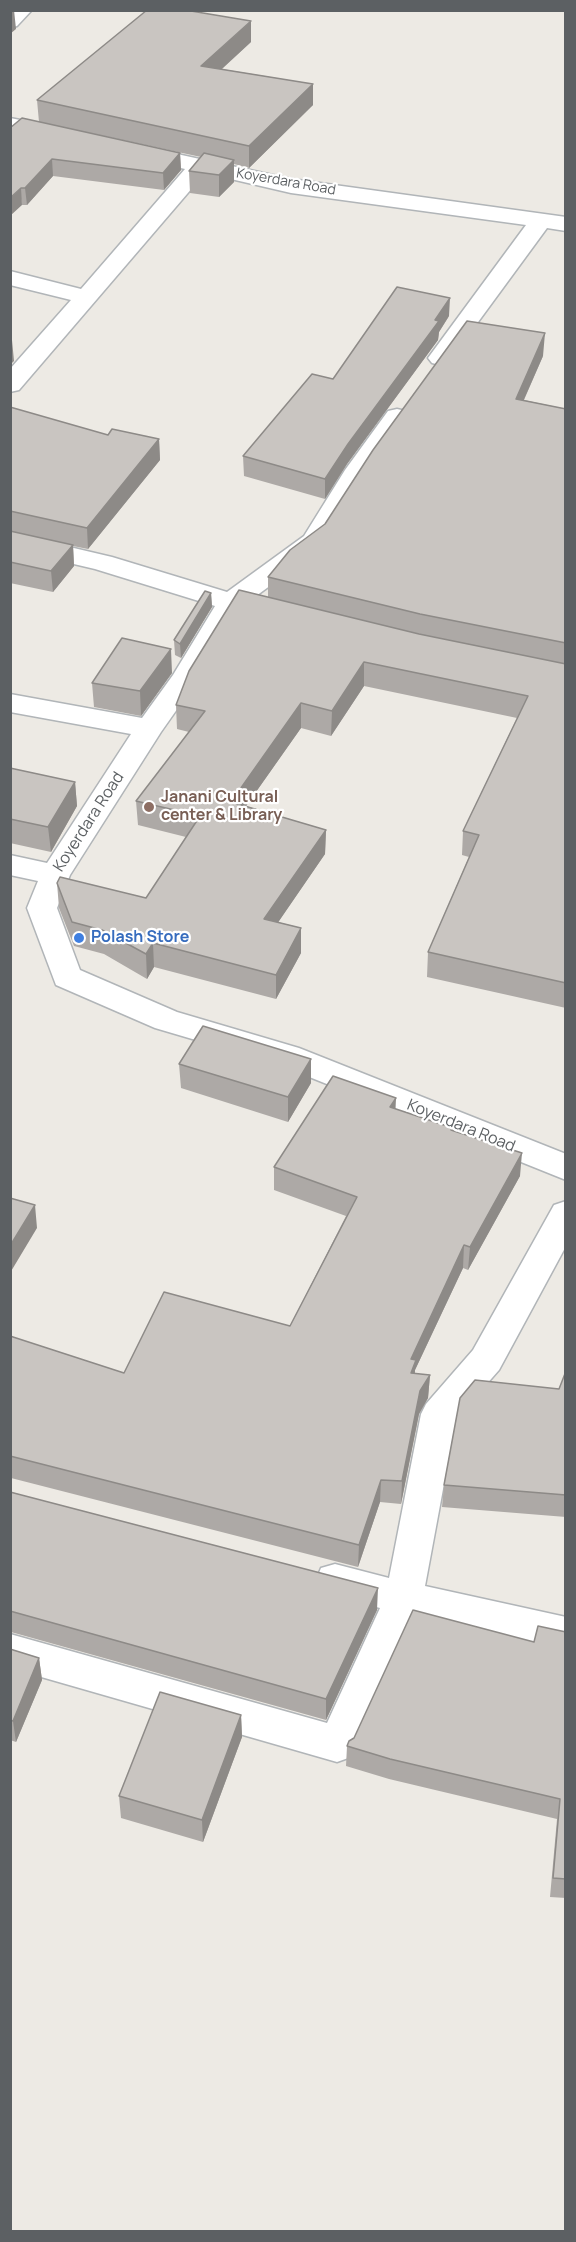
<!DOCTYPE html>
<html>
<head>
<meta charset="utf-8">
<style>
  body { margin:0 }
  #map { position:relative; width:576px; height:2242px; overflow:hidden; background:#edeae4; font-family:Manrope,sans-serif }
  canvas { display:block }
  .frame { position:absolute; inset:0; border:12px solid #5c6063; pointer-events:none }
</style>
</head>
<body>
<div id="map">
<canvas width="576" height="2242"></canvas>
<div class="frame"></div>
</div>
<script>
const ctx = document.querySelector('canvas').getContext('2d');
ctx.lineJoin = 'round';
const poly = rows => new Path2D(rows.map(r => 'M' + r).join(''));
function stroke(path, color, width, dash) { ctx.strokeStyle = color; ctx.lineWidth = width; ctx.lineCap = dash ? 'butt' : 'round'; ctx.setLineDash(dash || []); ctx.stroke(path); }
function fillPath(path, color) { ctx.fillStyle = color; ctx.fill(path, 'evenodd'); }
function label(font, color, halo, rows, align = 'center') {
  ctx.font = font + ' Manrope,sans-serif'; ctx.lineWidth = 4.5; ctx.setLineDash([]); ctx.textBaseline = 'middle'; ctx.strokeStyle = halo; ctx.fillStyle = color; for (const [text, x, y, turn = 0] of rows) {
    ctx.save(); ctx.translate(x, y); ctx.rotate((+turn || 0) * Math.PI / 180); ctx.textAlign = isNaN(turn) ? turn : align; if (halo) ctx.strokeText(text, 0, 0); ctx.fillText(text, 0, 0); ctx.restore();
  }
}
const minor = poly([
  [10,10,32,10,17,26,10,28,10,10],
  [10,118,67,129,70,134,67,139,59,140,10,130,10,118],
  [136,145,291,179,566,217,566,231,547,228,448,363,440,365,432,363,428,358,526,225,291,193,205,173,19,390,10,392,10,369,71,300,10,285,10,271,81,289,185,169,128,156,125,151,128,146,136,145],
  [397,409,406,411,409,416,370,471,323,547,241,607,199,678,161,732,70,875,57,908,80,970,177,1012,299,1048,566,1154,566,1180,277,1064,155,1028,56,985,27,908,38,881,10,875,10,855,47,863,131,734,10,712,10,694,142,718,173,675,215,606,95,569,10,549,10,533,112,557,227,592,304,536,345,470,388,411,397,409],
  [566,1201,566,1246,499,1370,456,1419,425,1586,566,1617,566,1651,415,1617,351,1757,337,1762,10,1668,10,1634,327,1723,380,1608,321,1592,316,1580,321,1568,335,1564,389,1578,421,1414,426,1404,473,1350,554,1205,566,1201]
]);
stroke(minor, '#b1b5b8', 3);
fillPath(minor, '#fff');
fillPath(poly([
  [251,42,222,69,313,84,313,105,249,168,234,164,234,182,219,197,190,193,189,171,201,157,39,122,37,100],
  [10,128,180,153,181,170,164,190,53,176,27,205,22,205],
  [449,316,439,332,438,340,347,464,325,499,244,476,243,456,333,379],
  [543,356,524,400,566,409,566,1008,427,977,428,952,469,857,462,855,463,831,517,718,364,686,331,736,301,728,246,806,326,830,325,854,278,922,301,928,301,953,276,999,154,967,147,979,104,954,74,946,59,908,57,883,146,898,186,837,138,825,136,801,189,732,177,729,176,705,268,598,268,577,325,524],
  [10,407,108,435,159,439,160,460,88,549,73,546,74,566,53,592,10,583],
  [211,593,212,607,181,658,175,655,174,640],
  [172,673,141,716,94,707,92,683],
  [10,768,75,782,77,806,51,852,10,843],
  [179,1064,311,1083,288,1122,181,1088],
  [396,1109,452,1130,520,1176,468,1270,463,1268,415,1370,415,1374,430,1375,428,1398,419,1414,401,1504,380,1502,358,1567,11,1478,10,1336,124,1373,290,1326,346,1216,274,1190,274,1167],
  [566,1371,566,1517,442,1507,444,1485,559,1389],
  [10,1492,377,1610,326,1720,11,1632],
  [566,1632,566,1898,550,1897,557,1819,389,1779,346,1766,347,1746,534,1642],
  [10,1649,39,1658,42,1680,16,1742,10,1740],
  [241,1715,242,1737,203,1842,121,1818,119,1796]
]), '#ada9a6');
fillPath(poly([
  [14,10,16,29,10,34,10,14],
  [251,21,251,42,202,87,201,66],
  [313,84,313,105,249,168,249,146],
  [180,153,181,170,164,190,163,173],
  [52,159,53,176,27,205,25,188],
  [234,160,234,182,219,197,219,175],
  [21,188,22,205,10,216,10,198],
  [450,298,449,316,439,332,438,340,347,464,325,499,325,479,348,444],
  [545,333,543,356,514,422,516,399],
  [12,340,14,361,10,365,10,342],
  [159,439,160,460,88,549,87,528],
  [73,545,74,566,53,592,51,571],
  [211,593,212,607,181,658,180,644],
  [171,649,172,673,141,716,140,691],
  [364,662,364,686,331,736,332,711],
  [301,703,301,728,232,826,231,802],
  [75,782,77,806,51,852,48,827],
  [326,830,325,854,264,943,264,919],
  [301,928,301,953,276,999,276,975],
  [153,943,154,967,147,979,146,954],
  [311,1059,311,1083,288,1122,288,1097],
  [396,1098,395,1121,390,1107],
  [522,1153,520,1176,468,1270,470,1247],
  [35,1205,37,1228,10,1273,10,1246],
  [464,1245,463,1268,415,1370,414,1383,409,1396,411,1359],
  [430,1375,428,1398,419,1414,401,1504,402,1481,420,1391],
  [381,1480,380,1502,358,1567,359,1545],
  [378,1588,377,1610,326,1720,326,1699],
  [39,1658,42,1680,16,1742,13,1721],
  [241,1715,242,1737,203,1842,202,1820]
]), '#8d8a87');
const building = poly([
  [147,10,185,10,251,21,201,66,313,84,249,146,37,100,147,10],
  [22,118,180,153,163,173,52,159,25,188,21,188,10,198,10,128,22,118],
  [204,153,234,160,219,175,189,171,204,153],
  [397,287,450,298,435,320,439,321,348,444,325,479,243,456,312,374,333,379,397,287],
  [467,321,545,333,516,399,566,409,566,643,420,614,268,577,290,550,325,524,373,450,467,321],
  [10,407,108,435,112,429,159,439,87,528,10,511,10,407],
  [10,531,73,545,51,571,10,562,10,531],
  [239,590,419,634,566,664,566,983,428,952,479,835,463,831,528,696,364,662,332,711,301,703,231,802,326,830,264,919,301,928,276,975,153,943,146,954,102,930,72,922,57,883,60,877,146,898,200,816,136,801,205,711,176,705,189,671,239,590],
  [205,591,211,593,180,644,174,640,205,591],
  [122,638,171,649,140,691,92,683,122,638],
  [10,768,75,782,48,827,10,819,10,768],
  [203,1026,311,1059,288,1097,179,1064,203,1026],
  [333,1076,396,1098,390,1107,453,1128,451,1130,522,1153,470,1247,464,1245,411,1359,416,1360,411,1373,430,1375,420,1391,402,1481,381,1480,359,1545,10,1456,10,1336,124,1373,164,1292,290,1326,357,1197,274,1167,333,1076],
  [10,1198,35,1205,10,1246,10,1198],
  [566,1371,566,1495,444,1485,460,1398,475,1380,559,1389,566,1371],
  [10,1492,378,1588,326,1699,10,1611,10,1492],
  [413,1610,534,1642,538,1626,566,1632,566,1879,553,1878,560,1799,390,1759,347,1746,349,1741,354,1738,413,1610],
  [10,1649,39,1658,13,1721,10,1720,10,1649],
  [160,1692,241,1715,202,1820,119,1796,160,1692]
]);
fillPath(building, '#c9c5c1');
stroke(building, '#8d8a87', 1.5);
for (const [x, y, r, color] of [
  [149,807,6,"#8d6e63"],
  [79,938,6,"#3f7fe0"]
]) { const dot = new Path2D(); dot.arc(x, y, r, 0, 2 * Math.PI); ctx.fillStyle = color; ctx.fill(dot); stroke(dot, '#fff', 2); }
label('14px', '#5c6063', '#fff', [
  ["Koyerdara Road",286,182,10]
]);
label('bold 16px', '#785e54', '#fff', [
  ["Janani Cultural",161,798],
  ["center & Library",161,816]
], 'left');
label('16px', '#5c6063', '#fff', [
  ["Koyerdara Road",89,822,-57],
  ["Koyerdara Road",461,1126,22]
]);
label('bold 16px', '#366cbe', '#fff', [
  ["Polash Store",91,938]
], 'left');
</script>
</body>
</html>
